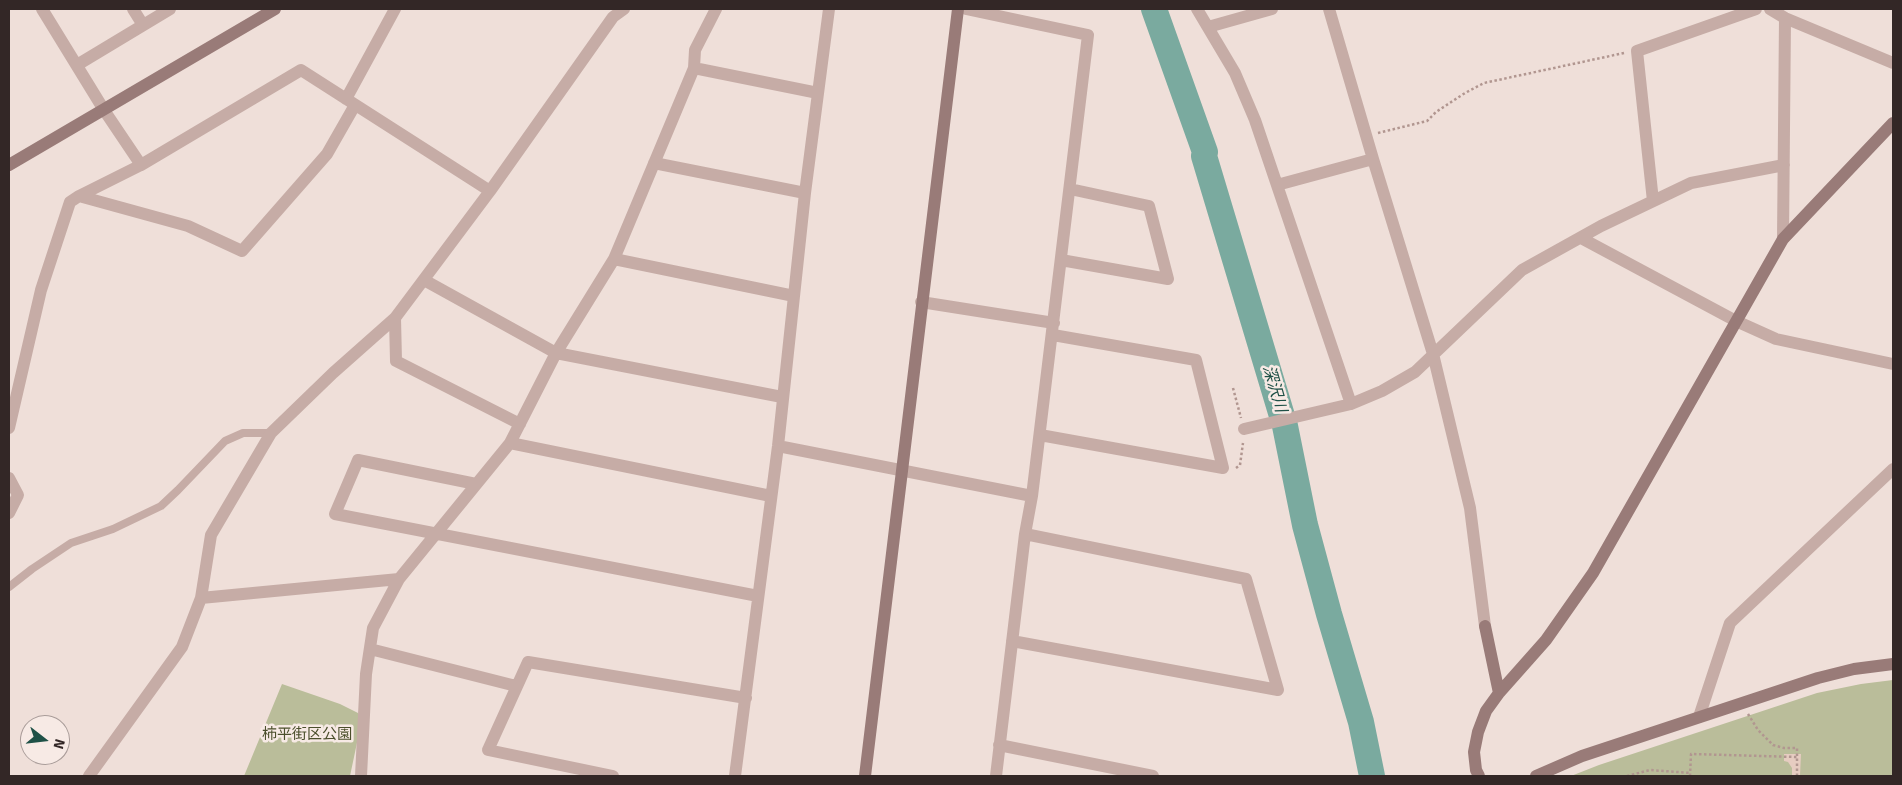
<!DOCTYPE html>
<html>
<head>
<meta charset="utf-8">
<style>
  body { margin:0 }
  #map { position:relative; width:1902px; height:785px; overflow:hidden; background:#efdfd9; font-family:Signika,sans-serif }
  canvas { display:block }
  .frame { position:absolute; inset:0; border:10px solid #332726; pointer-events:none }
  .north { position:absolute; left:20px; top:715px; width:50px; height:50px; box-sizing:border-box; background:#f7eae5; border:1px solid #a99c99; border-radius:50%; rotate:106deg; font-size:14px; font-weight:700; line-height:20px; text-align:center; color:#332726 }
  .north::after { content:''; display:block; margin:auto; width:18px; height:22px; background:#1f5147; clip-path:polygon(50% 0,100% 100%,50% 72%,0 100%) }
</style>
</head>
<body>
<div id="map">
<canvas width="1902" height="785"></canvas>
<div class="frame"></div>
<div class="north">N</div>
</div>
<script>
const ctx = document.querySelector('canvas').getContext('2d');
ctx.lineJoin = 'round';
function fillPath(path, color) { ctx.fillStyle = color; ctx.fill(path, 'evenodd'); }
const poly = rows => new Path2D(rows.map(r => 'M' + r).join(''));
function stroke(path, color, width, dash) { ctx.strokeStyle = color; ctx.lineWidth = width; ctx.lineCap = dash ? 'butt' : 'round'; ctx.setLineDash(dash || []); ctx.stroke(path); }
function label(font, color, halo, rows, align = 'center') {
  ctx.font = font + ' Signika,"Noto Sans JP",sans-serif'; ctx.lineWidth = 5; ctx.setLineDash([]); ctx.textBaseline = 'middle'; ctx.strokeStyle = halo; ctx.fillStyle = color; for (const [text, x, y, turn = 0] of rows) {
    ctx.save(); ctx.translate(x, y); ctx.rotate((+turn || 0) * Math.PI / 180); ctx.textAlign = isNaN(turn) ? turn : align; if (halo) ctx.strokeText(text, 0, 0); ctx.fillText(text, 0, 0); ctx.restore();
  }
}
fillPath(poly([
  [1893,680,1893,776,1571,776,1599,765,1817,693,1861,684],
  [282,684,340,704,358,713,358,738,350,776,244,776]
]), '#babd9a');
fillPath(poly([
  [1784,754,1801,754,1800,776,1792,776,1792,768,1788,762,1784,761]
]), '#e6ccc1');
stroke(poly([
  [1154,9,1205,152,1204,156,1285,426,1305,525,1329,614,1361,722,1372,776]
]), '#7aaa9f', 26);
stroke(poly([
  [1378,133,1427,121,1436,112,1465,93,1484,83,1624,53],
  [1233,388,1241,418],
  [1236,468,1240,465,1243,443],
  [1748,714,1758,730,1773,745,1784,748,1797,748,1797,776],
  [1627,776,1650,770,1691,773],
  [1690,776,1691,754,1797,757]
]), '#b19690', 2.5, [2.5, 2.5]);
stroke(poly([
  [9,587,32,569,71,543,113,529,161,506,178,490,225,441,243,433,271,433]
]), '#c6aca6', 8);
stroke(poly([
  [42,9,104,110,141,165,301,70,490,191],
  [133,9,143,25],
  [966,9,1088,35,1032,496,1025,534,996,776],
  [1197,9,1235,73,1255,120,1351,404],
  [1329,9,1373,159,1433,354,1470,508,1485,626],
  [1770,9,1785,18,1893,63],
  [1208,27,1272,9],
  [77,65,170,9],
  [694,68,818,93],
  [346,99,395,9],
  [654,163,805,193],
  [141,165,79,196,188,226,242,251,327,154,355,105],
  [1277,185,1373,159],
  [1653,201,1637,51,1756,9],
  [1581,238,1736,321,1776,339,1893,364],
  [1783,239,1785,18],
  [614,259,794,296],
  [1061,260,1168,279,1149,206,1070,189],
  [424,280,556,353,782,397],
  [921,302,1054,323],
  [395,318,396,361,520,424],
  [9,428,41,290,70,202,79,196],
  [1244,429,1351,404,1382,391,1415,372,1522,270,1601,226,1691,183,1784,165],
  [1040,435,1223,468,1196,360,1053,335],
  [510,443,771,496],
  [778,446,1032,496],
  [9,478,18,495,9,513],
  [476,484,358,460,335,514,758,596],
  [201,598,399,579],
  [1012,641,1278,690,1246,579,1025,534],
  [370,649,516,686],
  [1699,717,1730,623,1893,469],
  [999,745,1153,776],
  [89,776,182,647,201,598,211,535,271,433,333,373,395,318,490,191,613,17,624,9],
  [361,776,366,674,373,628,399,579,510,443,556,353,614,259,694,68,695,50,716,9],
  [613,776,488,750,528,662,746,698],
  [735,776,778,446,805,193,829,9]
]), '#c6aca6', 12);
stroke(poly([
  [9,165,275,9],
  [1499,693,1546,640,1593,573,1783,239,1893,123],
  [865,776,958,9],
  [1479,776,1476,770,1474,752,1478,732,1486,711,1499,693,1485,626],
  [1536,776,1582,756,1818,678,1854,669,1893,664]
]), '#997b78', 12);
label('15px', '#4b4f2c', '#f7eae5', [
  ["柿平街区公園",307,735]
]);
label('italic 16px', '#1f5147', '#f7eae5', [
  ["深沢川",1274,389,74]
]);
</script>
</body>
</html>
